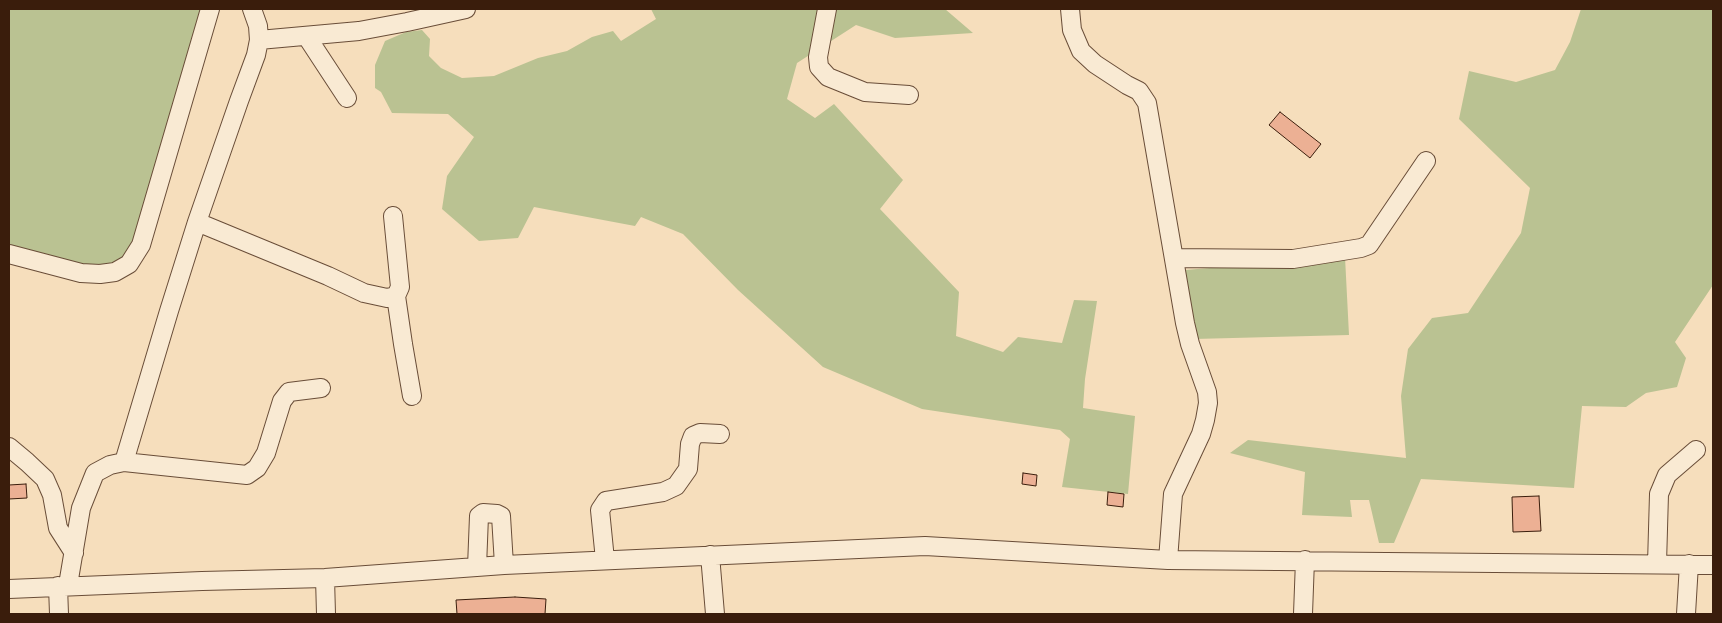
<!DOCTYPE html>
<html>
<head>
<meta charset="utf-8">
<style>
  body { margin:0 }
  #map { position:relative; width:1722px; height:623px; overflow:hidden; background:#f6debc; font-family:"IM FELL DW Pica",serif }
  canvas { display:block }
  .frame { position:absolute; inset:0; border:10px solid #3a1d0c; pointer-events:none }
</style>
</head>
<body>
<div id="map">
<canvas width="1722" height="623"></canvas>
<div class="frame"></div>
</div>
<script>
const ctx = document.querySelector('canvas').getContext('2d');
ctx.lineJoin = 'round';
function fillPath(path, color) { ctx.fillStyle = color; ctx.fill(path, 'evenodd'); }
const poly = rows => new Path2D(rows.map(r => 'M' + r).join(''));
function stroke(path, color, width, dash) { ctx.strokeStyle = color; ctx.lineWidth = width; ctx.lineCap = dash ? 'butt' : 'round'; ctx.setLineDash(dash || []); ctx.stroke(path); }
fillPath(poly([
  [9,9,202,9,167,149,125,262,91,271,9,251],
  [651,9,945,9,973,33,895,38,856,25,797,63,787,99,815,118,834,104,903,180,880,209,959,292,956,336,1003,352,1018,337,1062,343,1074,300,1097,301,1085,379,1083,408,1135,416,1128,494,1062,487,1070,439,1060,430,922,409,823,367,738,290,683,234,641,217,635,226,534,207,518,238,479,241,442,209,447,176,474,137,448,114,392,113,381,92,375,88,375,65,385,41,406,32,422,30,430,39,429,56,441,68,462,78,494,76,538,58,567,51,592,37,613,31,621,41,656,19],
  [1581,9,1713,9,1713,285,1675,342,1686,358,1677,387,1646,393,1626,407,1582,406,1574,488,1421,479,1394,543,1379,543,1369,500,1350,500,1352,517,1302,515,1305,472,1230,453,1248,440,1406,458,1401,396,1408,349,1432,318,1468,313,1521,233,1530,188,1459,119,1469,71,1516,82,1555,70,1570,42],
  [1345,257,1349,335,1194,339,1185,270]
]), '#bac292');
const building = poly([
  [1280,112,1321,144,1310,158,1269,125,1280,112],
  [1023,473,1037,475,1036,486,1022,484,1023,473],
  [26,484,27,498,9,499,9,485,26,484],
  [1108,492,1124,494,1123,507,1107,505,1108,492],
  [1539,496,1541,531,1513,532,1512,497,1539,496],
  [515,597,546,599,545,614,457,614,456,600,515,597]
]);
fillPath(building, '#ecb094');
stroke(building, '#3a1d0c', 1);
const minor = poly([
  [827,9,818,57,819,67,828,77,865,92,909,95],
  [1070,9,1072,30,1081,51,1095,64,1127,85,1139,91,1147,103,1185,323,1190,344,1207,392,1208,403,1205,420,1201,434,1173,494,1168,560],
  [307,37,347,98],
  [259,40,359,31,407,22,466,9],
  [393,216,400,287,396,296,403,344,412,396],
  [197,222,328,276,364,293,387,298,396,296],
  [9,254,81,273,100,274,115,272,129,264,141,245,210,9],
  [1174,258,1293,259,1361,248,1369,245,1426,161],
  [9,447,27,462,45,479,52,495,58,528,74,553],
  [124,462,169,311,197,222,239,101,256,55,259,40,258,26,252,9],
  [710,555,715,614],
  [605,560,600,510,606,501,663,492,676,486,688,469,690,444,693,436,700,433,720,434],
  [1657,564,1659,494,1667,475,1696,450],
  [477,567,479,516,483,513,497,514,501,516,504,565],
  [325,578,326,614],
  [68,585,81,508,95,473,110,465,124,462,247,475,257,468,266,453,282,401,289,392,321,388],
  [58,586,59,614],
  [9,589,202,581,325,578,504,565,925,546,1168,560,1713,565],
  [1303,614,1305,560],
  [1686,614,1689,564]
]);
stroke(minor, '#694d38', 20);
stroke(minor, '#f9ead3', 18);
</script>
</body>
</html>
